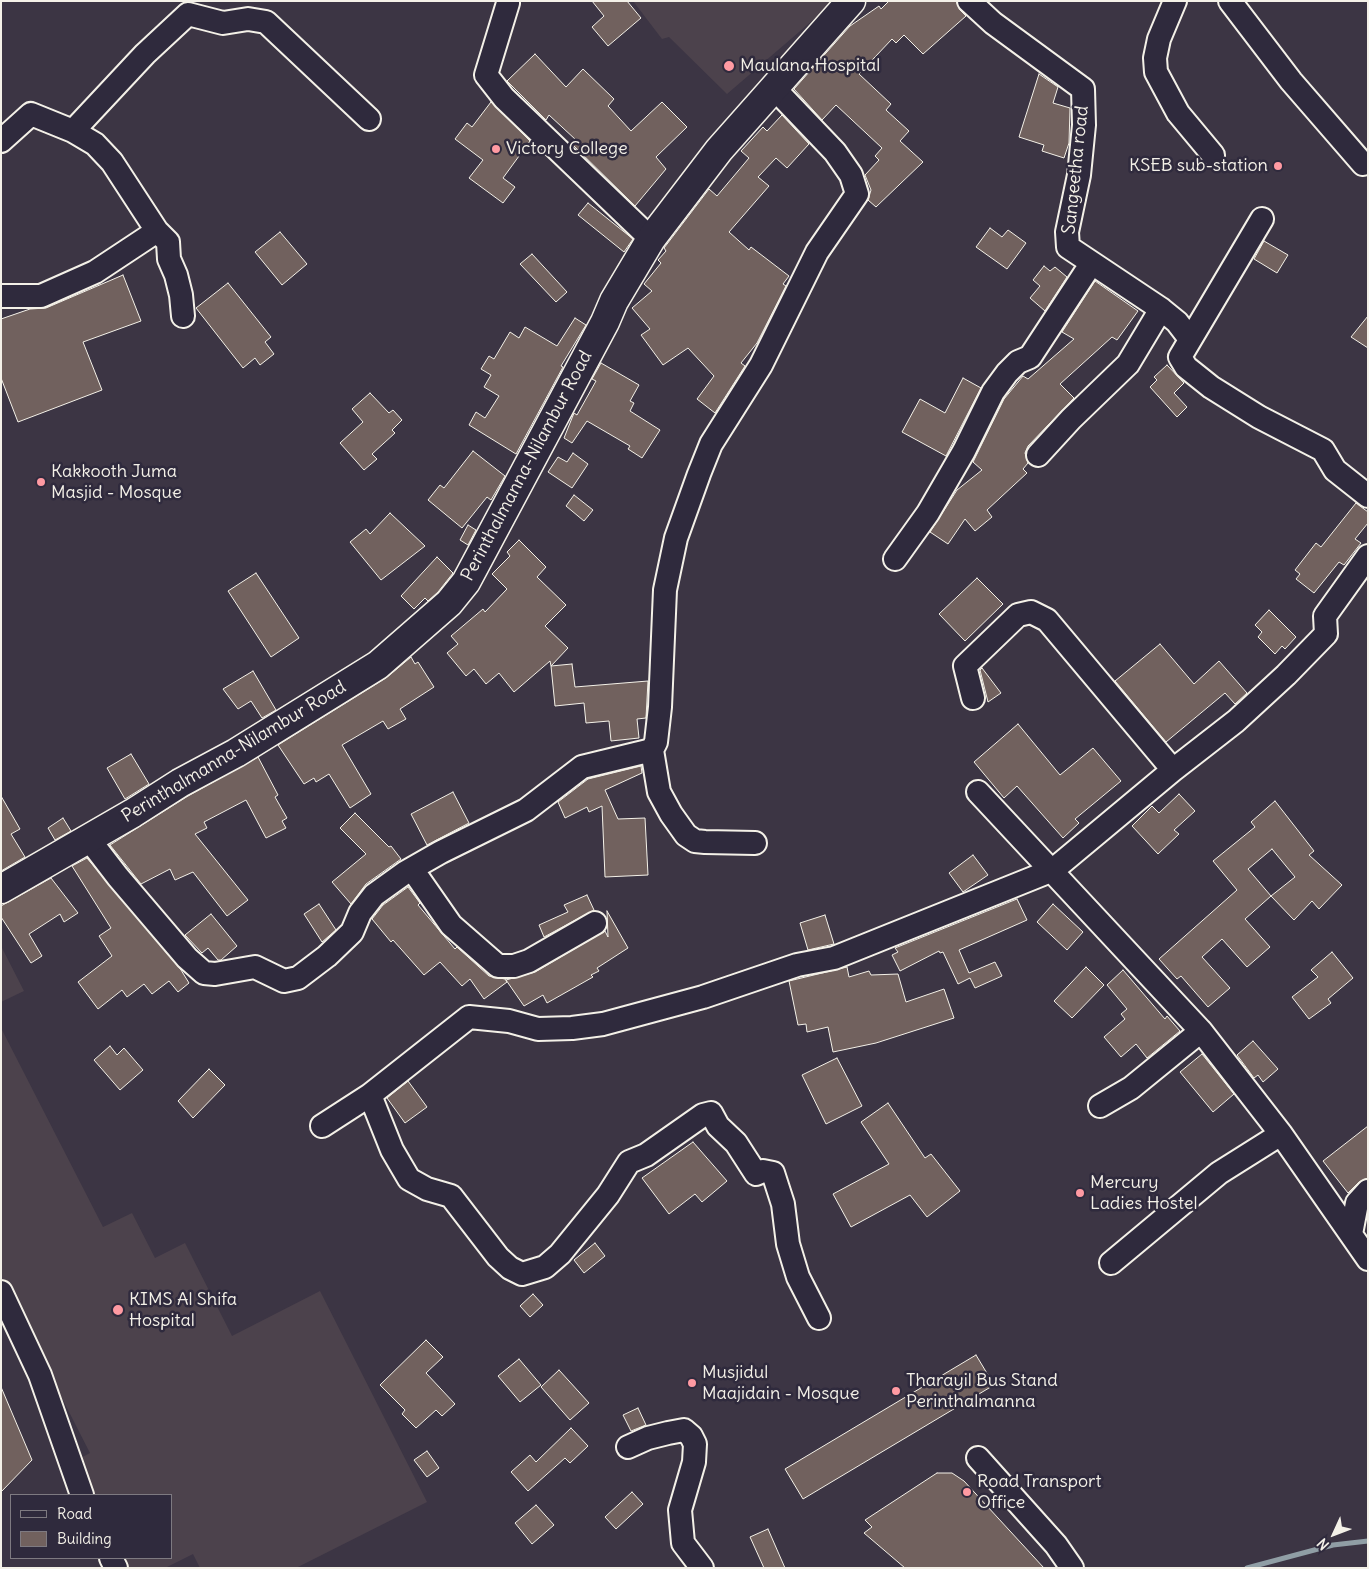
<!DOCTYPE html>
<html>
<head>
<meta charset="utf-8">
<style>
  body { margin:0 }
  #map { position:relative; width:1369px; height:1569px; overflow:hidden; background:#3c3544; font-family:Delius,sans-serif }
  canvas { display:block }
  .frame { position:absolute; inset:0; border:2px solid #f4f1e8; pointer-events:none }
  .legend { position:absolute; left:10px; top:1494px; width:162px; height:65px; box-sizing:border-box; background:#2f2a3d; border:1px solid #7e7a81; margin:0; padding:6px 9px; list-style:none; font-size:15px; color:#f4f1e8 }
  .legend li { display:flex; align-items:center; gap:10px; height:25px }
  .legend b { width:25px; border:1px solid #7e7a81 }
  .north { position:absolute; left:1309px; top:1509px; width:50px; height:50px; -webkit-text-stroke:4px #2f2a3d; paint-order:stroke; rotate:227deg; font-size:14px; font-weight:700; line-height:20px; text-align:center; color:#f4f1e8 }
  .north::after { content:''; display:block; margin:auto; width:18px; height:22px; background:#f4f1e8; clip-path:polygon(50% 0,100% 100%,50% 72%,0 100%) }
</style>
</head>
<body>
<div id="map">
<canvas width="1369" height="1569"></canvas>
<div class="frame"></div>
<ul class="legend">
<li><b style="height:6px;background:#2f2a3d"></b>Road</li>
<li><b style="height:14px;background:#71615e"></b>Building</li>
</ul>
<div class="north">N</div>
</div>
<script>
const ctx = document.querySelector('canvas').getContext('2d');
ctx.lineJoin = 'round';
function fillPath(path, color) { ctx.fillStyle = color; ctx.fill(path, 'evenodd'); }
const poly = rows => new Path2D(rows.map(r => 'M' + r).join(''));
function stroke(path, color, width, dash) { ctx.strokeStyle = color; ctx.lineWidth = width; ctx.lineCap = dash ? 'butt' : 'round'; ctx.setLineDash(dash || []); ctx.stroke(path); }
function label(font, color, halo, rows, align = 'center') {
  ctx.font = font + ' Delius,sans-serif'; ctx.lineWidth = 5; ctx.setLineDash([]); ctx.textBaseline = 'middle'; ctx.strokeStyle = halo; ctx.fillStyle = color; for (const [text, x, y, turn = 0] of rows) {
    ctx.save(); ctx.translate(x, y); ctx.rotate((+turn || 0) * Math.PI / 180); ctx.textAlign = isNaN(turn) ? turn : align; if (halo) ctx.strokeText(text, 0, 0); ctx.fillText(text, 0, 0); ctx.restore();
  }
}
fillPath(poly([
  [633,1,835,1,727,94,669,37,662,39],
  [1,946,24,991,1,1002],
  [1,1028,103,1227,132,1213,155,1258,185,1243,232,1336,320,1291,427,1502,296,1568,200,1568,193,1554,165,1568,127,1568,122,1558,171,1558,171,1495,92,1495,75,1461,90,1453,1,1279]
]), '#4c424c');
stroke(poly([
  [1247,1568,1333,1545,1368,1541]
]), '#909ea5', 5);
const building = poly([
  [592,1,627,1,641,18,608,46,592,27,604,16,592,1],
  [889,1,956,1,960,10,966,16,923,54,904,35,896,43,892,39,859,74,891,104,886,110,909,131,900,141,923,162,876,207,868,200,871,190,865,175,879,160,875,156,882,148,836,105,822,120,794,89,850,26,879,6,881,9,889,1],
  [535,54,566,87,583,69,614,99,608,106,631,131,662,102,687,127,656,157,666,169,635,206,572,144,576,140,549,115,546,120,507,81,535,54],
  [1039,74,1058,87,1053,103,1070,108,1069,143,1064,158,1042,151,1044,145,1019,137,1039,74],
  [491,102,530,141,503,178,515,187,503,203,469,178,483,160,455,139,467,123,472,127,491,102],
  [782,115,809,144,787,168,776,158,758,177,769,186,729,232,749,250,751,247,789,276,783,284,786,286,757,343,741,363,745,366,715,413,697,399,714,376,688,348,663,365,641,335,650,329,632,308,652,291,644,284,661,263,658,260,666,251,664,248,709,189,717,196,749,158,741,151,763,127,767,131,782,115],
  [588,203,633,239,624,252,578,215,588,203],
  [990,228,1002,237,1008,230,1026,243,1007,269,976,247,990,228],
  [280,232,307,264,282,285,255,252,280,232],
  [1264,241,1288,255,1277,273,1254,259,1264,241],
  [532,254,567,292,556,302,520,264,532,254],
  [1044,266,1050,271,1055,267,1067,277,1045,311,1030,298,1040,286,1033,280,1044,266],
  [123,275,141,321,83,342,102,390,18,422,1,378,1,319,30,309,46,308,123,275],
  [1095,281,1138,311,1117,340,1112,337,1060,384,1074,398,1028,446,1025,453,1028,463,1023,469,1027,473,987,510,992,517,975,531,965,519,948,544,930,532,957,490,982,470,973,462,1004,399,1023,376,1028,379,1074,339,1062,332,1095,281],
  [228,283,271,337,265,342,274,354,260,365,255,358,243,368,196,308,228,283],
  [1368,316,1368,348,1351,337,1368,316],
  [575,318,586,325,561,366,563,367,516,454,469,425,476,412,485,418,499,396,484,387,491,375,481,369,489,356,494,359,510,332,519,338,525,327,557,346,575,318],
  [601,363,639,385,630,401,634,403,630,411,660,430,642,458,628,449,630,446,587,421,572,443,564,438,574,413,577,415,596,381,592,379,601,363],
  [1167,365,1184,383,1174,393,1187,407,1177,417,1150,387,1157,380,1154,377,1167,365],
  [963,378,981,388,946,456,902,432,920,399,945,413,963,378],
  [370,393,389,413,393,410,402,420,392,430,395,433,372,454,377,459,364,470,340,443,363,422,352,409,370,393],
  [473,451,505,476,491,500,487,497,462,528,428,500,440,485,444,488,473,451],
  [573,453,588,464,572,488,548,472,558,457,567,462,573,453],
  [574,495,593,510,584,521,566,506,574,495],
  [1356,503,1368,512,1368,523,1355,539,1361,543,1344,565,1339,562,1314,593,1296,579,1300,574,1295,570,1316,543,1321,547,1356,503],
  [390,513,425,546,381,580,350,542,366,529,370,534,390,513],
  [468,525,476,530,468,545,460,540,468,525],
  [519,540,546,567,537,577,566,605,545,626,568,648,551,666,550,661,514,692,499,673,486,684,474,669,466,676,447,653,458,644,451,636,483,609,485,612,507,589,492,574,510,556,507,552,519,540],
  [437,557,453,573,438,592,428,601,425,598,414,609,401,596,437,557],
  [256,573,299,638,271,657,228,591,256,573],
  [977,578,1003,604,965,641,939,614,977,578],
  [1269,610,1296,637,1285,649,1282,646,1275,654,1258,637,1262,632,1255,625,1269,610],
  [1160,644,1194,684,1219,661,1247,693,1235,704,1225,693,1166,742,1115,681,1160,644],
  [411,657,415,664,418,662,434,687,400,709,406,719,388,729,383,721,342,745,371,794,350,808,329,774,316,782,314,778,304,784,278,745,386,678,411,657],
  [572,664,575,687,648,681,646,718,637,719,639,738,611,741,609,721,586,723,584,703,555,706,551,666,572,664],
  [982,668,1001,693,988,702,980,670,982,668],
  [253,671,276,710,262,718,251,701,238,709,223,689,253,671],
  [1018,724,1060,775,1093,748,1121,781,1075,819,1079,823,1063,838,1017,786,1004,798,974,762,1018,724],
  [131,754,149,784,125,799,107,768,131,754],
  [258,757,278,795,275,797,287,818,282,821,286,828,266,838,246,800,204,822,207,828,195,834,248,900,227,916,193,872,175,880,170,869,141,884,110,845,188,796,258,757],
  [641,766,642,773,605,790,618,819,645,818,648,875,605,877,602,806,589,812,587,807,565,818,558,802,588,779,641,766],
  [453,792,469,823,427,845,411,814,453,792],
  [1179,794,1195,811,1174,830,1179,834,1158,854,1132,826,1152,806,1159,813,1179,794],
  [1,796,20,829,11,834,25,857,1,871,1,796],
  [1275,801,1314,851,1309,855,1342,885,1319,909,1312,901,1294,920,1271,896,1245,919,1270,947,1247,967,1222,939,1202,957,1230,988,1208,1007,1181,976,1177,979,1159,959,1237,890,1213,861,1255,827,1251,822,1275,801],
  [1272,849,1295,877,1271,896,1248,869,1272,849],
  [355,813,389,847,391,846,401,859,366,884,351,904,332,882,366,854,340,828,355,813],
  [63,818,71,831,55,840,48,828,63,818],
  [973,855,988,875,963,892,949,873,973,855],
  [87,858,181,970,189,983,178,992,169,981,152,994,144,984,127,997,122,990,98,1009,78,982,112,956,99,936,111,928,72,866,87,858],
  [51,878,78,913,64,922,60,914,29,934,42,956,31,963,1,917,1,906,51,878],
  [408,887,420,903,418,905,455,949,457,947,489,976,505,979,507,982,484,999,470,979,462,986,440,962,424,975,393,940,391,942,372,919,383,905,408,887],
  [587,895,594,910,544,937,539,925,568,912,564,905,587,895],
  [1017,899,1027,920,959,950,969,973,995,962,1002,976,975,988,970,978,958,984,943,952,940,953,939,951,900,971,892,955,898,952,895,948,1017,899],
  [319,904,336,930,322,942,304,914,319,904],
  [1053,904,1083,932,1067,950,1037,922,1053,904],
  [607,911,628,948,597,968,599,971,591,975,593,977,547,1003,543,995,524,1006,506,980,535,972,605,931,608,937,607,911],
  [211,914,237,946,221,960,218,960,208,948,202,953,185,935,211,914],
  [825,915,834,944,808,950,800,923,825,915],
  [1332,952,1353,978,1328,999,1331,1003,1309,1019,1292,997,1318,977,1311,970,1332,952],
  [847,967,849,977,869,971,871,975,898,974,906,1002,944,989,954,1018,876,1043,833,1052,828,1027,807,1032,806,1024,798,1025,789,981,847,967],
  [1086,967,1104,985,1072,1018,1054,1001,1086,967],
  [1123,970,1165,1019,1167,1016,1180,1031,1147,1058,1136,1044,1121,1057,1104,1037,1125,1019,1121,1014,1127,1009,1107,985,1123,970],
  [1253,1041,1278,1069,1263,1082,1258,1075,1254,1078,1237,1055,1253,1041],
  [110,1046,117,1055,124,1048,143,1070,120,1090,94,1060,110,1046],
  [1202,1054,1234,1094,1213,1112,1180,1072,1202,1054],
  [837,1058,862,1106,826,1124,802,1075,837,1058],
  [209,1069,225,1085,193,1118,178,1101,209,1069],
  [408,1081,427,1107,405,1123,387,1098,408,1081],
  [888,1103,925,1158,931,1154,960,1191,927,1217,910,1195,851,1227,833,1194,889,1164,861,1122,888,1103],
  [1368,1126,1368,1178,1359,1182,1348,1193,1323,1161,1368,1126],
  [693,1142,727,1181,702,1202,695,1194,669,1214,642,1178,693,1142],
  [595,1243,605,1256,584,1273,574,1260,595,1243],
  [533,1294,543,1305,530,1317,520,1306,533,1294],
  [426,1340,443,1357,426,1373,455,1404,442,1416,436,1410,416,1428,402,1414,405,1410,380,1385,426,1340],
  [976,1355,994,1385,803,1499,785,1469,976,1355],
  [519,1359,541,1385,520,1402,498,1376,519,1359],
  [559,1370,589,1403,570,1420,541,1387,559,1370],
  [1,1387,32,1460,1,1492,1,1387],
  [638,1408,646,1425,631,1431,623,1415,638,1408],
  [571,1428,588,1446,570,1463,565,1458,528,1491,511,1472,530,1455,536,1462,571,1428],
  [427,1451,439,1468,427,1477,414,1460,427,1451],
  [937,1473,952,1473,964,1481,1044,1568,905,1568,864,1533,872,1527,865,1520,937,1473],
  [632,1492,643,1504,616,1529,605,1517,632,1492],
  [536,1505,554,1525,532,1544,515,1523,536,1505],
  [768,1529,785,1568,764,1568,750,1537,768,1529]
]);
fillPath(building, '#71615e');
stroke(building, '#f4f1e8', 1);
const minor = poly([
  [969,1,993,23,1083,89,1084,125,1079,175,1067,232,1068,247,1161,309,1177,322,1190,339],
  [1175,1,1159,39,1155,58,1156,72,1178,113,1213,155],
  [1230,1,1291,81,1363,164],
  [508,3,486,75,504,98,651,239],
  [73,131,145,54,188,14,223,23,248,19,266,22,369,119],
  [1,141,31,114,73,131,95,144,112,162,157,231,168,242,169,259,176,275,181,295,183,316],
  [1262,219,1180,357,1186,367,1211,387,1259,417,1323,450,1335,470,1368,496],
  [1,296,41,296,95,272,157,231],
  [1038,455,1071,419,1128,364,1161,309],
  [895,559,928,513,964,451,993,392,1007,373,1018,362,1030,357,1091,264],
  [973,698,965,666,1018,615,1031,612,1047,620,1173,770],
  [652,750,659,792,671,814,686,835,695,841,705,842,755,843],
  [978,792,1201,1031,1281,1134,1368,1259],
  [88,838,118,877,187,958,204,973,215,974,255,967,284,981,298,978,327,956,352,932,360,913,374,895,406,872,441,852,526,810,582,767,652,750,656,742,660,707,665,590,676,538,699,474,711,444,761,365,817,252,857,194,851,175,835,152,773,87],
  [412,869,451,925,498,966,514,966,529,961,595,923],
  [1100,1106,1131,1088,1201,1031],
  [322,1126,370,1095],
  [1351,1234,1357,1203,1368,1191],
  [1111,1263,1219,1173,1281,1134],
  [1,1292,40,1375,82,1495],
  [819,1318,798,1277,788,1244,783,1204,773,1173,763,1171,756,1174,736,1143,718,1126,711,1113,703,1115,646,1155,629,1162,608,1195,560,1254,545,1267,522,1274,510,1268,498,1257,451,1196,427,1189,409,1179,392,1150,370,1095,469,1017,509,1021,538,1029,572,1028,603,1024,703,997,797,965,834,958,1053,870,1173,770,1236,721,1286,675,1326,634,1325,616,1368,556],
  [628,1447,648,1438,668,1433,684,1430,691,1436,695,1444,694,1462,680,1510,683,1543,702,1568],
  [978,1458,1056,1545,1072,1568],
  [111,1558,116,1568]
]);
const major = poly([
  [1,889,133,813,180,783,236,753,378,665,449,603,466,582,605,322,614,301,651,239,719,150,851,1]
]);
stroke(minor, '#f4f1e8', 26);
stroke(major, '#f4f1e8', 31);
stroke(minor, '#2f2a3d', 22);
stroke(major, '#2f2a3d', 28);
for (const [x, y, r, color] of [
  [729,66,6,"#ff9aa2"],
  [496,149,5,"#ff9aa2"],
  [1278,166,5,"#ff9aa2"],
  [41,482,5,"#ff9aa2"],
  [1080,1193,5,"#ff9aa2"],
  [118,1310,6,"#ff9aa2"],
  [692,1383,5,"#ff9aa2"],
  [896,1391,5,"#ff9aa2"],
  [967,1492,5,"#ff9aa2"]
]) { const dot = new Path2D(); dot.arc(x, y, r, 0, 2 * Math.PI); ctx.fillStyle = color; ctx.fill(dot); stroke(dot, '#2f2a3d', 2); }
label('18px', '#f4f1e8', '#2f2a3d', [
  ["Maulana Hospital",740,66],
  ["Victory College",506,149],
  ["KSEB sub-station",1268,166,"right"],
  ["Kakkooth Juma",51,472],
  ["Masjid - Mosque",51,493],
  ["Mercury",1090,1183],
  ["Ladies Hostel",1090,1204],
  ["KIMS Al Shifa",129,1300],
  ["Hospital",129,1321],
  ["Musjidul",702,1373],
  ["Maajidain - Mosque",702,1394],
  ["Tharayil Bus Stand",906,1381],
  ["Perinthalmanna",906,1402],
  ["Road Transport",977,1482],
  ["Office",977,1503]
], 'left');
label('18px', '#f4f1e8', '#2f2a3d', [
  ["Sangeetha road",1076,170,-84],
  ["Perinthalmanna-Nilambur Road",527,466,-62],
  ["Perinthalmanna-Nilambur Road",234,752,-31]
]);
</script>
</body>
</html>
